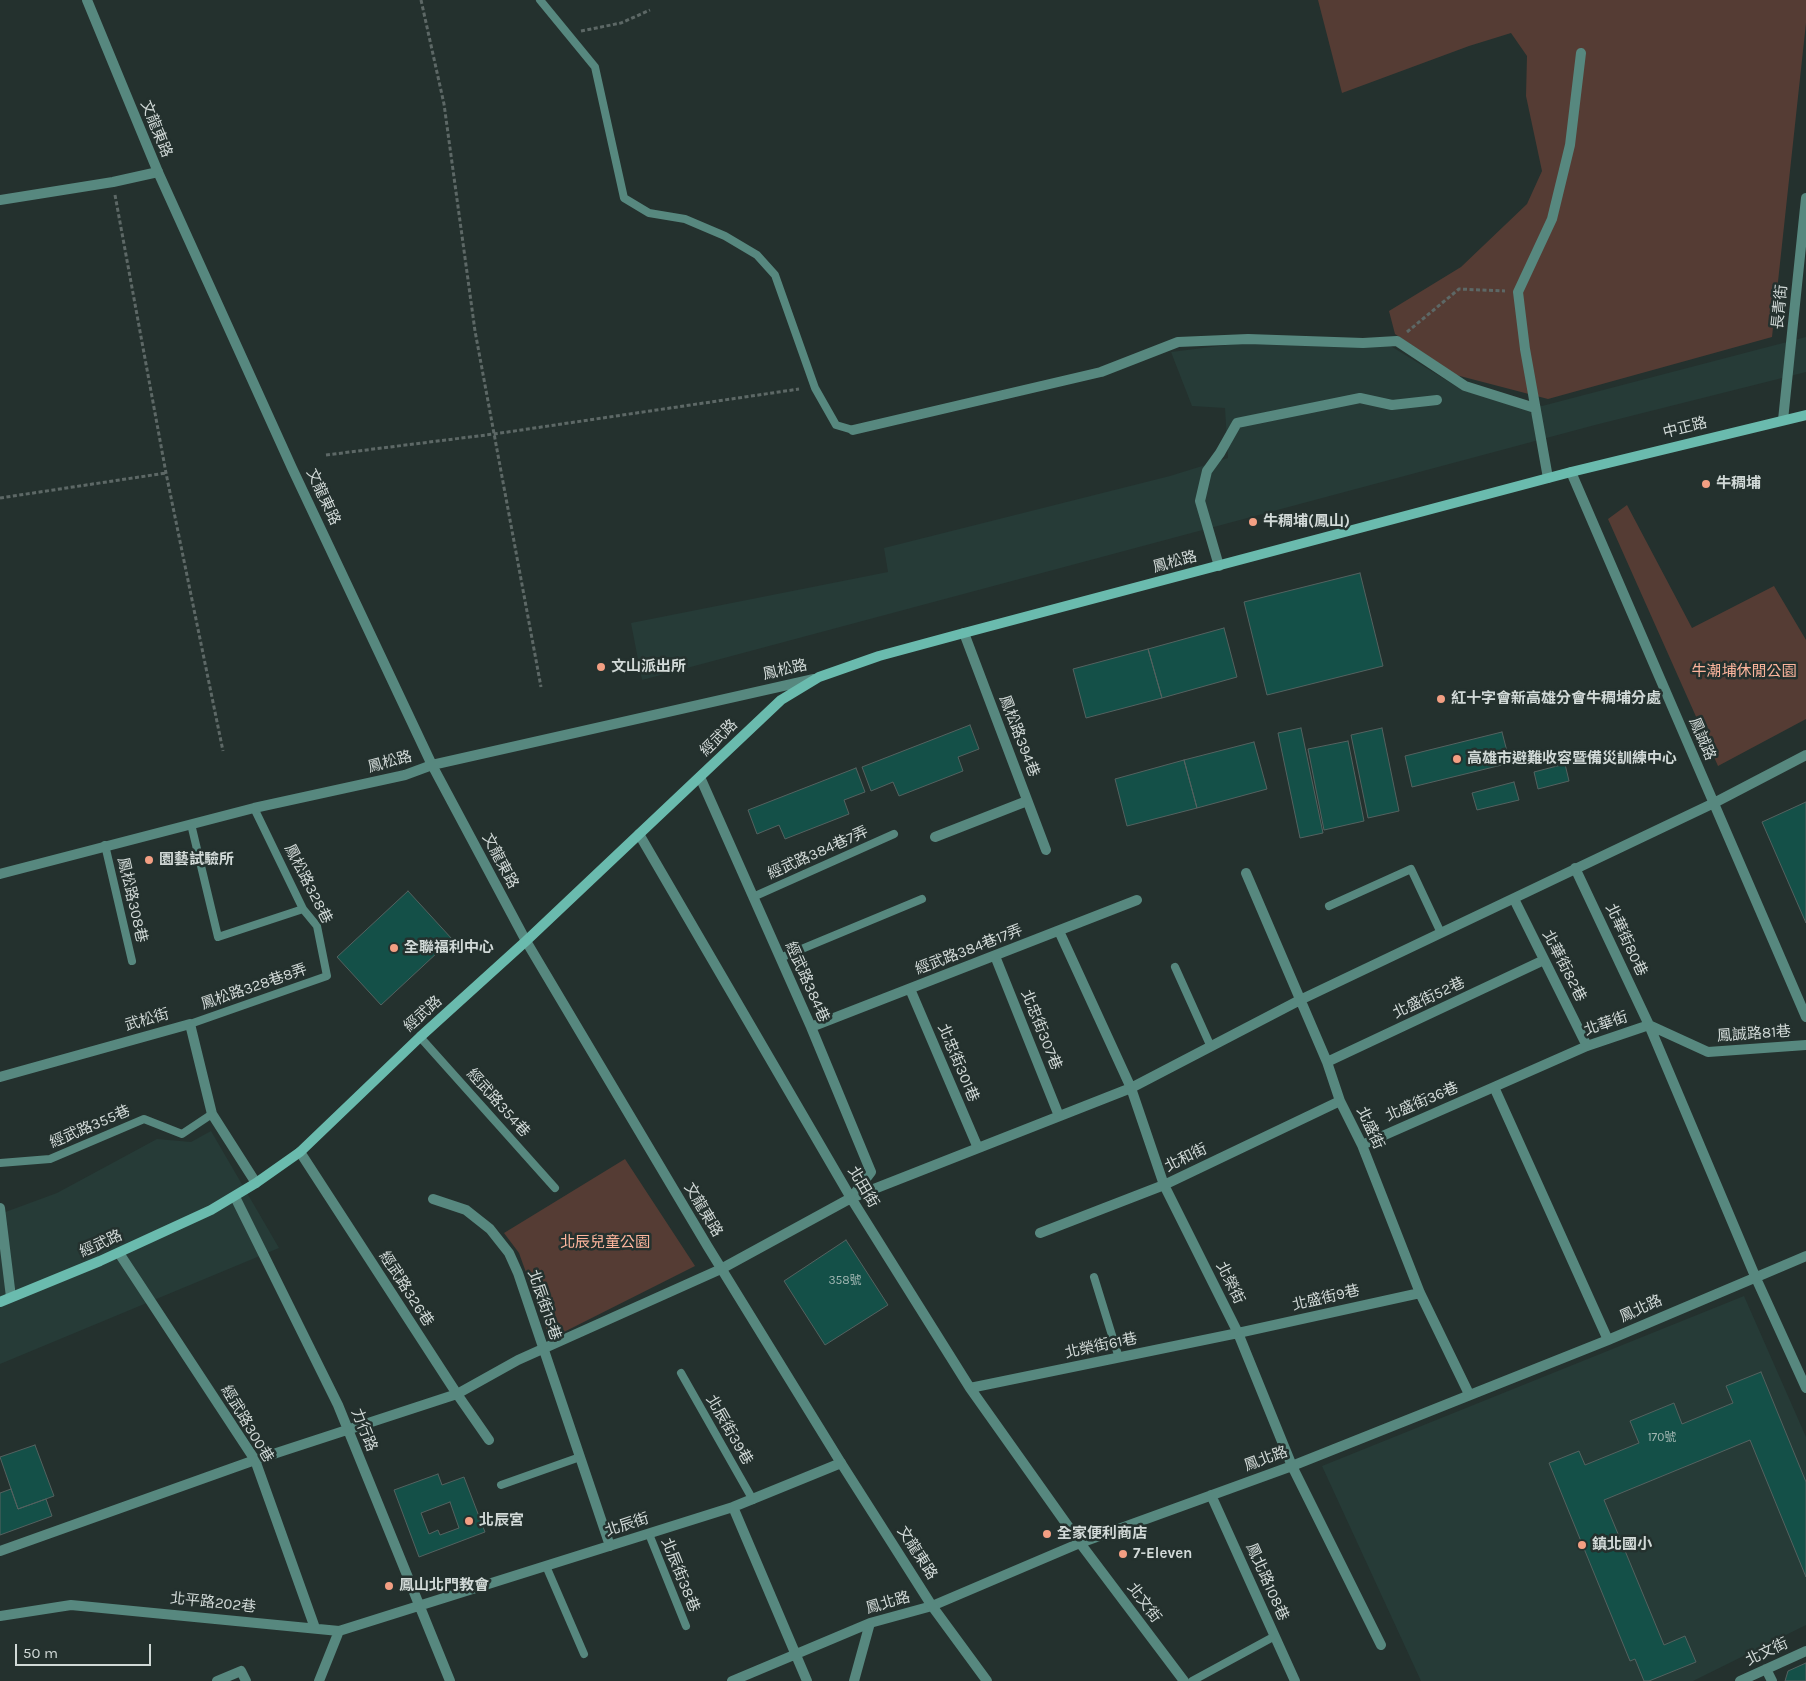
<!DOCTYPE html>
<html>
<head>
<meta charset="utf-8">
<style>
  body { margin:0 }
  #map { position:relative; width:1806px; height:1681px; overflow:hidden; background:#24312e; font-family:Karla,sans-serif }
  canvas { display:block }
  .scale { position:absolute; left:15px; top:1644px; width:136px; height:22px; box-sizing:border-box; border:2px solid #d1d9d7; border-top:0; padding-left:6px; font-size:15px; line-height:18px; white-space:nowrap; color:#d1d9d7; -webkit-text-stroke:4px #24312e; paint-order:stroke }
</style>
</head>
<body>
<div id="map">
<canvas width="1806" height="1681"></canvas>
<div class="scale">50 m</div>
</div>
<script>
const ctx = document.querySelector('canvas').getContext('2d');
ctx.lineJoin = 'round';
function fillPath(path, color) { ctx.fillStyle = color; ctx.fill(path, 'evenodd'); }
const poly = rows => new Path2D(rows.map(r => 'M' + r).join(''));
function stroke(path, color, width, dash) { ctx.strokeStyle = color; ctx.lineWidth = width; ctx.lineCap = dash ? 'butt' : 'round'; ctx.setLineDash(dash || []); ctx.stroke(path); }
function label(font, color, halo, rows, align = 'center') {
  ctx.font = font + ' Karla,"Noto Sans TC",sans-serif'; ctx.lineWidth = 5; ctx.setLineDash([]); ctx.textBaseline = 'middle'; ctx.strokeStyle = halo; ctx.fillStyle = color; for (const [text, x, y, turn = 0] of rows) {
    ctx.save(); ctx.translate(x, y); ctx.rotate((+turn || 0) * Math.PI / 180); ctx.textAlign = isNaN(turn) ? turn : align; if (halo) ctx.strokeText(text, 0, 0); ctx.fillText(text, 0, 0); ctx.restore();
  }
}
fillPath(poly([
  [1806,337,1806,372,1595,425,642,680,631,623,888,572,884,548,1170,476,1228,458,1225,408,1192,406,1171,352,1243,343,1389,345,1464,391,1542,406],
  [211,1131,279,1248,0,1364,0,1214,57,1193,157,1139,191,1142],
  [1744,1296,1806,1437,1806,1625,1693,1681,1421,1681,1322,1466]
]), '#263b37');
fillPath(poly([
  [1318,0,1806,0,1806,23,1772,337,1548,399,1456,375,1395,334,1389,311,1461,267,1527,204,1542,171,1526,96,1527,56,1511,33,1469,46,1342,93],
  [1627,505,1692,628,1774,586,1806,640,1806,719,1718,766,1608,519],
  [625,1159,695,1266,550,1339,519,1253,504,1233]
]), '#553c34');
const building = poly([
  [1360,573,1383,666,1267,695,1244,602,1360,573],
  [1224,628,1237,677,1162,698,1148,649,1224,628],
  [1148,649,1162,698,1086,718,1073,669,1148,649],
  [970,725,979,749,958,757,963,771,899,796,893,782,871,791,862,767,970,725],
  [1301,728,1323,833,1300,838,1278,733,1301,728],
  [1382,728,1399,811,1368,818,1351,735,1382,728],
  [1502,732,1510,763,1412,787,1405,756,1502,732],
  [1348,741,1364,821,1324,830,1308,749,1348,741],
  [1254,742,1267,789,1197,808,1184,760,1254,742],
  [1184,760,1197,808,1127,826,1115,779,1184,760],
  [1565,764,1569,781,1538,789,1534,772,1565,764],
  [856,768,865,792,844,800,849,814,785,839,779,825,757,834,748,810,856,768],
  [1514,782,1519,800,1477,810,1472,793,1514,782],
  [1806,802,1806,923,1762,822,1806,802],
  [408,891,452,939,381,1005,337,957,408,891],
  [846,1240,888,1305,825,1345,784,1281,846,1240],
  [1761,1372,1806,1482,1806,1577,1750,1440,1604,1500,1664,1645,1685,1636,1696,1662,1649,1681,1644,1681,1635,1659,1630,1661,1549,1463,1579,1451,1585,1465,1639,1443,1630,1421,1674,1403,1682,1424,1733,1403,1726,1386,1761,1372],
  [35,1445,54,1496,18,1509,0,1457,35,1445],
  [438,1474,442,1485,464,1477,485,1532,419,1557,394,1490,438,1474],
  [450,1502,459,1528,440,1535,438,1530,429,1534,421,1513,450,1502],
  [11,1489,18,1509,46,1499,52,1516,0,1535,0,1493,11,1489],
  [1806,1663,1806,1681,1785,1681,1788,1671,1806,1663]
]);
fillPath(building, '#145048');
stroke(building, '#546260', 1);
stroke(poly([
  [421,0,444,104,475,331,541,687],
  [581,31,621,23,650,10],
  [115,195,166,473,223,751],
  [1407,332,1459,289,1505,291],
  [326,455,494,434,799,389],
  [0,498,166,473]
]), '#5d6866', 3, [4, 2.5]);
stroke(poly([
  [540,0,595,67,624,198,649,213,685,219,725,236,757,255,775,275,815,388,836,425,853,430],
  [191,824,218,937,303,909],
  [105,845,132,961],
  [753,897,894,834],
  [1329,906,1411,869,1441,933],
  [780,958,922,899],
  [1175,967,1211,1047],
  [190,1024,327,976,317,926,303,909,254,808],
  [420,1037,555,1188],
  [0,1163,50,1159,144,1119,182,1134,212,1114],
  [1094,1277,1119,1358],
  [681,1373,753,1500],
  [501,1485,580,1457],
  [649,1534,686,1626],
  [546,1566,584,1654],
  [1192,1681,1275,1636]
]), '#57887f', 8);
stroke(poly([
  [0,200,113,182,158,172],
  [1783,420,1806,198],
  [853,430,1101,372,1178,342,1248,339,1363,343,1397,341,1465,386,1535,408],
  [1571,472,1806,1017],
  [1548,478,1525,349,1518,292,1552,219,1570,145,1581,53],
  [1219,566,1200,501,1207,471,1220,453,1237,423,1360,398,1392,405,1437,400],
  [964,633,1046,850],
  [700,777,811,1027,871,1172,852,1197],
  [639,834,851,1198,970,1388,1080,1543,1184,1681],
  [935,837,1027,801],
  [1575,868,1649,1025,1708,1052,1806,1045],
  [1246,873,1327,1062,1340,1101,1362,1145,1420,1293,1469,1394],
  [1514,899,1587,1046],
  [1059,931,1131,1088,1164,1185,1238,1333,1292,1466,1381,1645],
  [995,956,1059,1116],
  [910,989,978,1148],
  [811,1027,1137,900],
  [1327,1062,1544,960],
  [0,1077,190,1024,212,1114,256,1183],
  [1362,1145,1494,1087],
  [300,1152,457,1394,489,1440],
  [235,1197,338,1405,450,1681],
  [433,1199,466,1210,490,1229,509,1253,518,1273,610,1546],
  [0,1208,11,1297],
  [1040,1233,1164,1185,1340,1101],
  [119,1253,255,1460,315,1628],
  [1608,1340,1494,1087,1587,1046,1649,1025,1755,1276,1806,1388],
  [970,1388,1238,1333,1420,1293],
  [1211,1495,1295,1681],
  [733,1507,807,1681],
  [0,1551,255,1460,457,1394,518,1360,721,1269,851,1198,1131,1088,1300,1000,1714,803,1806,755],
  [0,1616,71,1605,339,1631,733,1507,841,1463],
  [1766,1669,1772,1681],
  [217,1681,241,1671,246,1681],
  [319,1681,339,1631],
  [732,1681,870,1623,932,1606,1080,1543,1292,1466,1608,1340,1806,1256],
  [854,1681,870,1623],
  [1740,1681,1806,1651]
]), '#57887f', 10);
stroke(poly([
  [87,0,158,172,292,468,432,765,526,941,708,1247,841,1463,932,1606,987,1681],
  [0,874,254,808,405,775,432,765,814,679]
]), '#57887f', 10);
stroke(poly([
  [0,1302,100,1261,211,1210,256,1183,300,1152,420,1037,526,941,781,700,819,677,879,656,964,633,1571,472,1806,415]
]), '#6abbae', 10);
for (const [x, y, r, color] of [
  [1706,484,5,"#f39f83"],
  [1253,522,5,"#f39f83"],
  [601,667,5,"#f39f83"],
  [1441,699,5,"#f39f83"],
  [1457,759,5,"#f39f83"],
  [149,860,5,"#f39f83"],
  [394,948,5,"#f39f83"],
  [469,1521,5,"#f39f83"],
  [1047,1534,5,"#f39f83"],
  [1582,1545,5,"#f39f83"],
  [1123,1554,5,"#f39f83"],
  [389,1586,5,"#f39f83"]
]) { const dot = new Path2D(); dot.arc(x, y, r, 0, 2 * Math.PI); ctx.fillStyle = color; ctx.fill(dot); stroke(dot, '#24312e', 2); }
label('12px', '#a2b7b3', null, [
  ["358號",845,1281],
  ["170號",1662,1438]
]);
label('15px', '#d1d9d7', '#24312e', [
  ["文龍東路",156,129,68],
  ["長青街",1780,307,-84],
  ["中正路",1685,428,-14],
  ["文龍東路",323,497,65],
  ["鳳松路",1175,562,-15],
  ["鳳松路",785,670,-13],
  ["鳳松路394巷",1019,736,69],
  ["經武路",719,738,-44],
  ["鳳誠路",1702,739,67],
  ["鳳松路",390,762,-15],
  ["經武路384巷7弄",818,853,-24],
  ["文龍東路",500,861,62],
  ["鳳松路328巷",308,884,63],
  ["鳳松路308巷",132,900,77],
  ["北華街80巷",1626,940,65],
  ["經武路384巷17弄",969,950,-21],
  ["北華街82巷",1564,966,63],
  ["經武路384巷",807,982,66],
  ["鳳松路328巷8弄",254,987,-19],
  ["北盛街52巷",1429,998,-25],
  ["經武路",423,1014,-42],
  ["武松街",147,1020,-16],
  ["北華街",1606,1024,-19],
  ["北忠街307巷",1041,1030,68],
  ["鳳誠路81巷",1754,1034,-4],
  ["北忠街301巷",958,1063,67],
  ["北盛街36巷",1422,1102,-23],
  ["經武路354巷",498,1103,48],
  ["經武路355巷",90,1127,-23],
  ["北盛街",1370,1128,65],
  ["北和街",1186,1158,-26],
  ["北田街",863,1187,59],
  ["文龍東路",703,1210,59],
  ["經武路",101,1244,-24],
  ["北榮街",1230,1283,64],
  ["經武路326巷",406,1289,57],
  ["北盛街9巷",1326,1298,-13],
  ["北辰街15巷",544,1305,71],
  ["鳳北路",1641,1309,-24],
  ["北榮街61巷",1101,1346,-12],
  ["經武路300巷",247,1424,59],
  ["力行路",364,1430,68],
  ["北辰街39巷",729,1430,60],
  ["鳳北路",1266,1459,-20],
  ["北辰街",627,1525,-18],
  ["文龍東路",917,1553,57],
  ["北辰街38巷",680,1575,68],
  ["鳳北路108巷",1267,1582,66],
  ["北平路202巷",213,1603,6],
  ["鳳北路",888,1603,-16],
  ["北文街",1144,1603,53],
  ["北文街",1767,1652,-25]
]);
label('bold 15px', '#d1d9d7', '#24312e', [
  ["牛稠埔",1716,484],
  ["牛稠埔(鳳山)",1263,522],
  ["文山派出所",611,667],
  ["紅十字會新高雄分會牛稠埔分處",1451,699],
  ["高雄市避難收容暨備災訓練中心",1467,759],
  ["園藝試驗所",159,860],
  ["全聯福利中心",404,948],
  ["北辰宮",479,1521],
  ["全家便利商店",1057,1534],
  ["鎮北國小",1592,1545],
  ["7-Eleven",1133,1554],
  ["鳳山北門教會",399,1586]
], 'left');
label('15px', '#fdb59d', '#24312e', [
  ["牛潮埔休閒公園",1744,672],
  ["北辰兒童公園",605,1243]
]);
</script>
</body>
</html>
